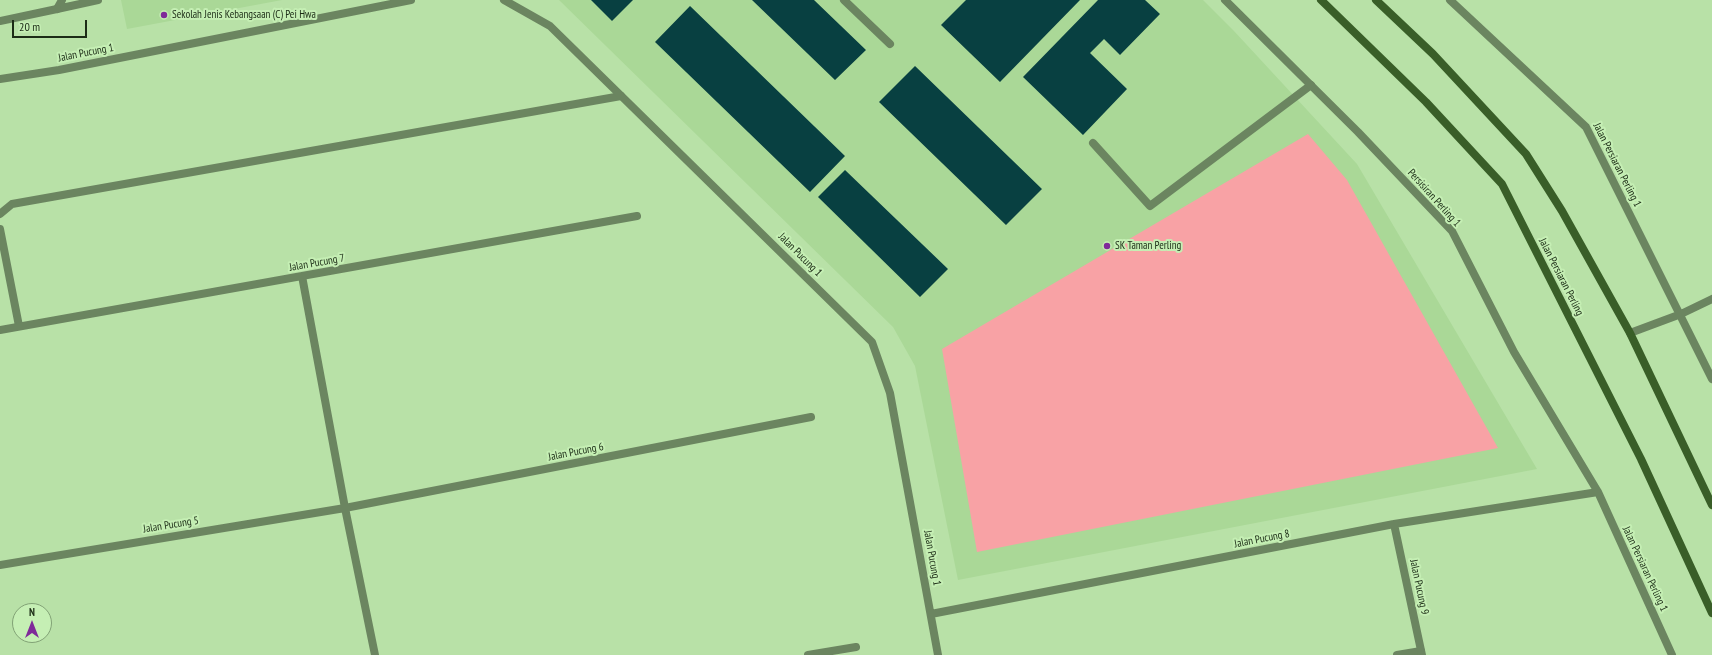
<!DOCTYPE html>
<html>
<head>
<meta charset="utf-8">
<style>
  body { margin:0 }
  #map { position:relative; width:1712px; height:655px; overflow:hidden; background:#b8e1a7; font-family:"PT Sans Narrow",sans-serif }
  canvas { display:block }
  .north { position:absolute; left:12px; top:603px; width:40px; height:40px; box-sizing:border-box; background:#c5efb4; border:1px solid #81a175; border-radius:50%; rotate:0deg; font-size:11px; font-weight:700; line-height:16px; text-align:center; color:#1c2c16 }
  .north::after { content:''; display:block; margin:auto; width:14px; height:18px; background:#7f2a99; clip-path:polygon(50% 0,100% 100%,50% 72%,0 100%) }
  .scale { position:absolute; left:12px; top:20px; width:75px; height:18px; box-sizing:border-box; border:2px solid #1c2c16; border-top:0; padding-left:5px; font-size:12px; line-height:14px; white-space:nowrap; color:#1c2c16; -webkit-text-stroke:3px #c5efb4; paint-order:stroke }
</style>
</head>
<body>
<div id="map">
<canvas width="1712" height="655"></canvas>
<div class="north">N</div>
<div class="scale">20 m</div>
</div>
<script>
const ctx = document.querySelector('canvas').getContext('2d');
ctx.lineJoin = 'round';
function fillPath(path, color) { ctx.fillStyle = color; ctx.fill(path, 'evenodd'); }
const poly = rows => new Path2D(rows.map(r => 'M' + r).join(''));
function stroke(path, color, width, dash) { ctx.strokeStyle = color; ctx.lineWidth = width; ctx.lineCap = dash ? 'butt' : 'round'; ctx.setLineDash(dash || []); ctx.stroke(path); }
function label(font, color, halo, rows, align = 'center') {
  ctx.font = font + ' "PT Sans Narrow",sans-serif'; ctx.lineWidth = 4; ctx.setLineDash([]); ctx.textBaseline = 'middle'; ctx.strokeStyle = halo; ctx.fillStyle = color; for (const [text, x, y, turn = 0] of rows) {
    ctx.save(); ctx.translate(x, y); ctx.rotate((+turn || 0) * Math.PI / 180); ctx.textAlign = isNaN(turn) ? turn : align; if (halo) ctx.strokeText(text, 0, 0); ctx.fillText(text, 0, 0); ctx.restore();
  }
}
fillPath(poly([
  [121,0,282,0,127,29],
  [559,0,1203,0,1234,31,1357,164,1537,469,958,580,915,366,893,327]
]), '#aad897');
fillPath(poly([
  [1308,134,1347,180,1498,448,977,552,942,349]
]), '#f8a2a5');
fillPath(poly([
  [591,0,633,0,612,21],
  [752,0,814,0,866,50,835,80],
  [966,0,1080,0,1000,82,941,25],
  [1098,0,1145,0,1160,14,1120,55,1104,39,1090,53,1127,89,1083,135,1023,77],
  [690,6,845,156,810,192,655,42],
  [915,66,1042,189,1006,225,879,102],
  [845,170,948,269,920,297,818,197]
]), '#084041');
stroke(poly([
  [844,0,890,44],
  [57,9,98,0],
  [57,9,62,0],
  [1093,143,1150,206,1311,85],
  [0,214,12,204,621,96],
  [0,229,19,326],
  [1397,655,1421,651]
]), '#6b8560', 8);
stroke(poly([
  [504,0,550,26,872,342,890,393,938,655],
  [1225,0,1358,132,1452,231,1514,352,1598,492,1672,655],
  [1450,0,1586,127,1712,379],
  [0,21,57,9],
  [0,79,59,70,411,0],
  [302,276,345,508,375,655],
  [0,330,637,216],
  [1630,333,1681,314,1712,299],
  [1394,524,1422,655],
  [0,565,345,508,811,417],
  [931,614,1394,524,1598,492],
  [808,655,856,647]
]), '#6b8560', 8);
stroke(poly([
  [1321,0,1426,102,1502,184,1641,459,1712,613],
  [1376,0,1433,54,1526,154,1562,211,1630,333,1712,505]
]), '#395e28', 8);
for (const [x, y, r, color] of [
  [164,15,4,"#7f2a99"],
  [1107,246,4,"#7f2a99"]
]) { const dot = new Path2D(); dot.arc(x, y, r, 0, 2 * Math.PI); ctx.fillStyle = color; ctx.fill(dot); stroke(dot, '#c5efb4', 1.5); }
label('11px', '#1c2c16', '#c5efb4', [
  ["Sekolah Jenis Kebangsaan (C) Pei Hwa",172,15],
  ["SK Taman Perling",1115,246]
], 'left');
label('11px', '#1c2c16', '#c5efb4', [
  ["Jalan Pucung 1",86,53,-11],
  ["Jalan Persiaran Perling 1",1617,165,63],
  ["Persisiran Perling 1",1434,198,48],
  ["Jalan Pucung 1",800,255,45],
  ["Jalan Pucung 7",317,263,-10],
  ["Jalan Persiaran Perling",1561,277,63],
  ["Jalan Pucung 6",576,452,-11],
  ["Jalan Pucung 5",171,525,-9],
  ["Jalan Pucung 8",1262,539,-11],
  ["Jalan Pucung 1",932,558,80],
  ["Jalan Persiaran Perling 1",1645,569,65],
  ["Jalan Pucung 9",1419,587,78]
]);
</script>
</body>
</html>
